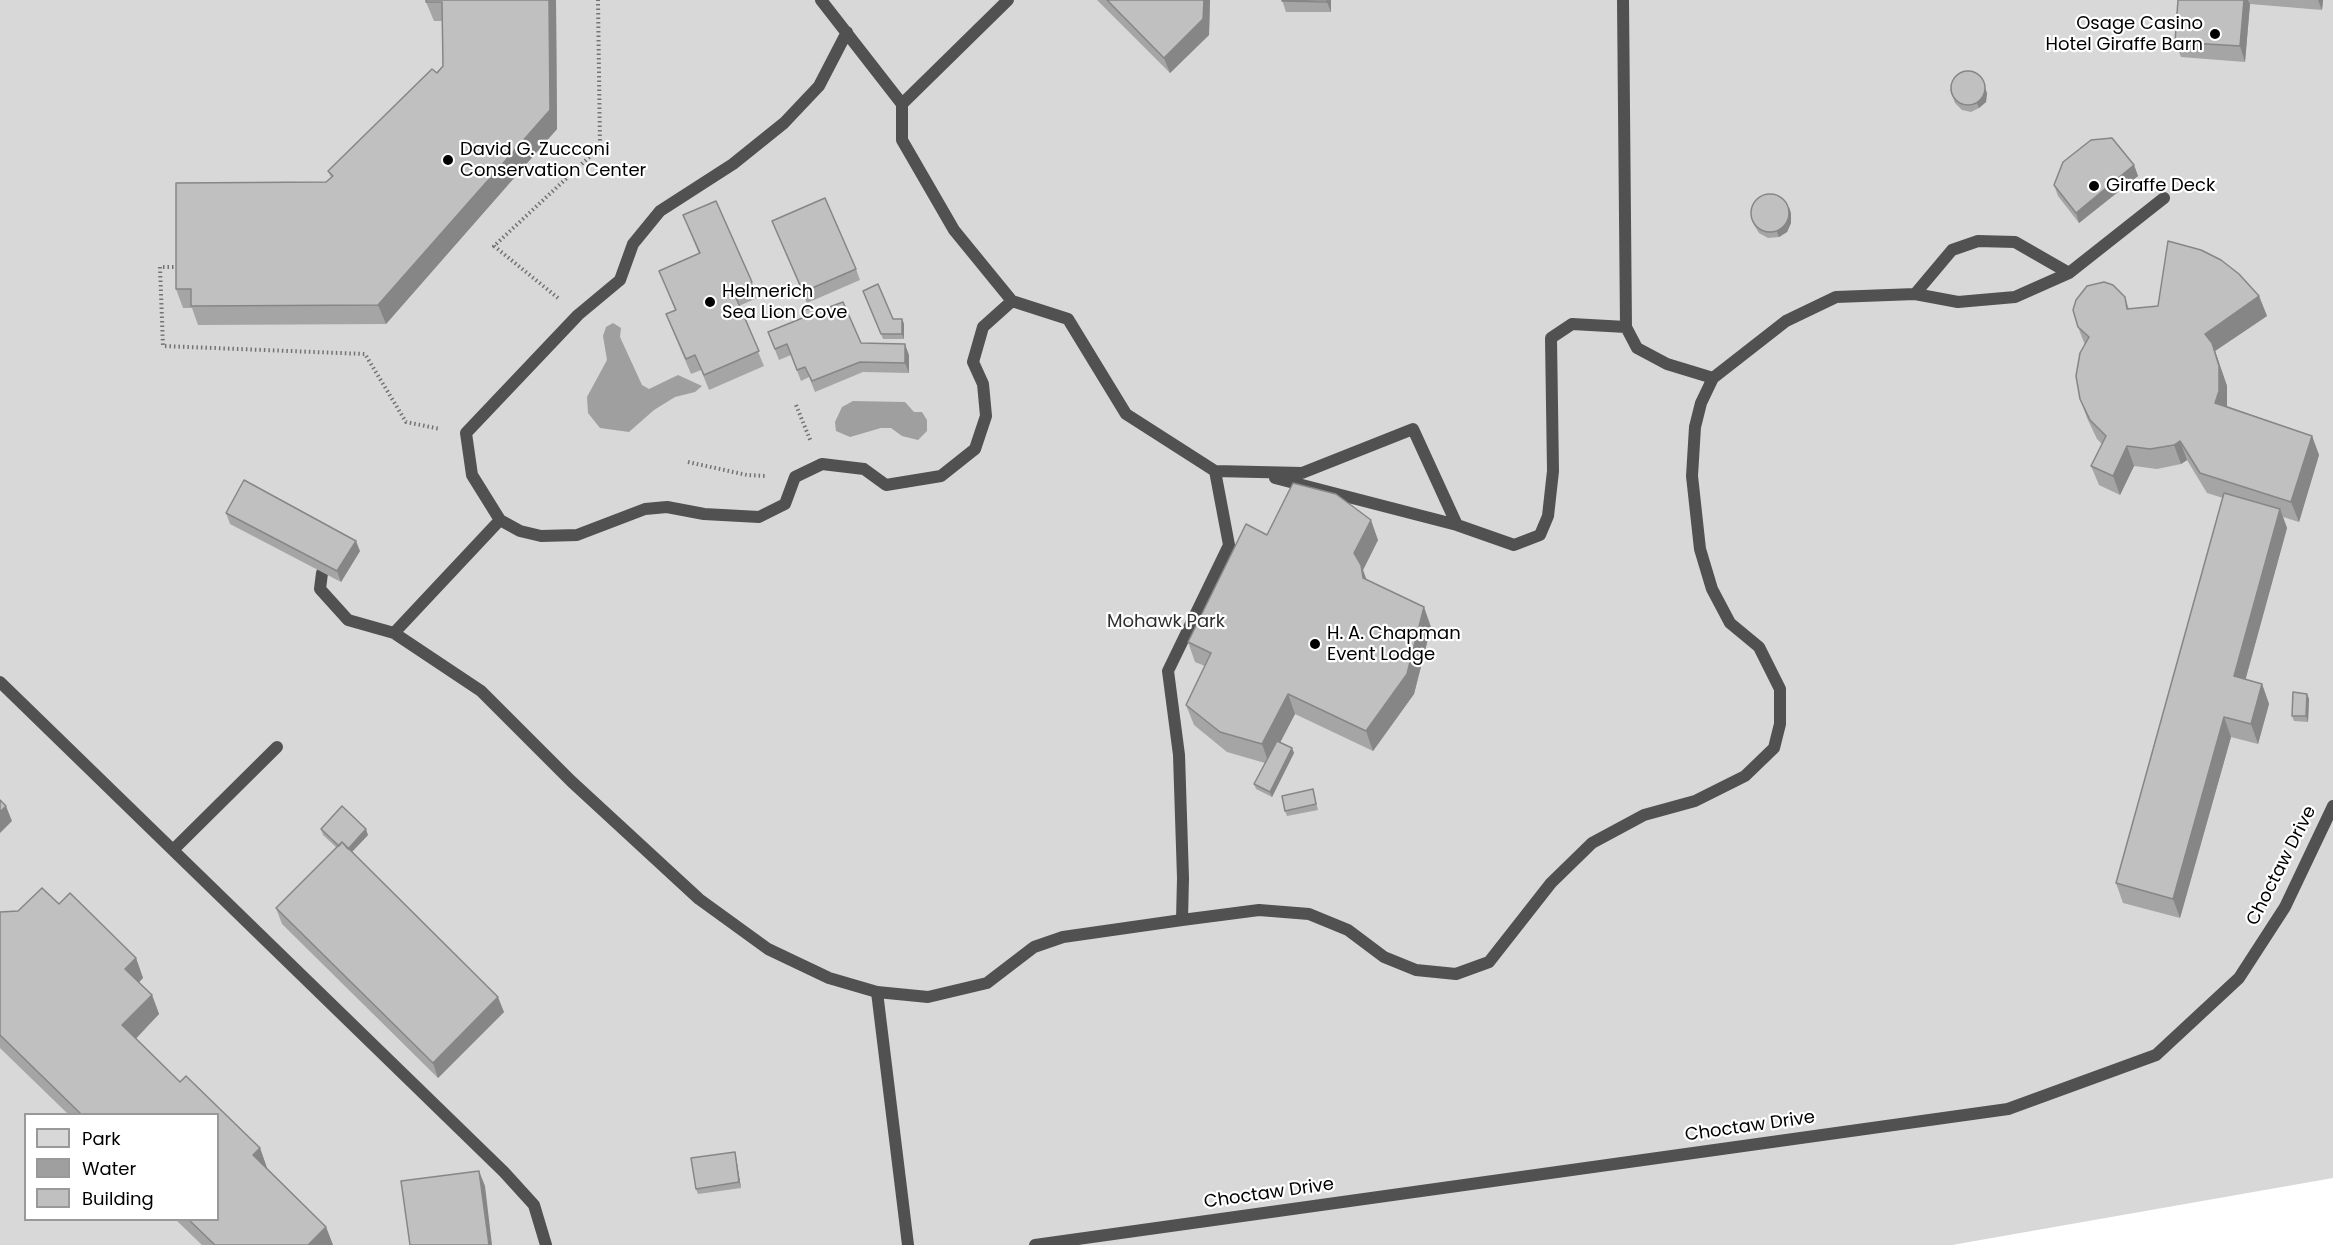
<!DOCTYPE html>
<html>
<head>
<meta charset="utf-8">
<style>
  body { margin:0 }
  #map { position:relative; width:2333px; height:1245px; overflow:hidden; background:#fff; font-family:Poppins,sans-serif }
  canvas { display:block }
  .legend { position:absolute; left:24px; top:1113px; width:195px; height:108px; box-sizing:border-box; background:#fff; border:2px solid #999; margin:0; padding:8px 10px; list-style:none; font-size:18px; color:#000 }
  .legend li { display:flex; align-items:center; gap:12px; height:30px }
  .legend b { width:30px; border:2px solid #999 }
</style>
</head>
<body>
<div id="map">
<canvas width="2333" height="1245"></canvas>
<ul class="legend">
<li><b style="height:16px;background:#d8d8d8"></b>Park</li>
<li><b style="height:16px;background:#9f9f9f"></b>Water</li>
<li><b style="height:16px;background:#c0c0c0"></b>Building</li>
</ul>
</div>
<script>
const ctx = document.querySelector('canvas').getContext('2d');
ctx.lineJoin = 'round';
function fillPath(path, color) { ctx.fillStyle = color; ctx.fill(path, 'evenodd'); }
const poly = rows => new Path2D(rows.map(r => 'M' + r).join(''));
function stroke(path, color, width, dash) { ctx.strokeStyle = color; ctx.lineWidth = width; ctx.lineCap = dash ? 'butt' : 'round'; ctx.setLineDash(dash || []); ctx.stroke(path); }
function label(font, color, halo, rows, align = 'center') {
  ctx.font = font + ' Poppins,sans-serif'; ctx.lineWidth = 4.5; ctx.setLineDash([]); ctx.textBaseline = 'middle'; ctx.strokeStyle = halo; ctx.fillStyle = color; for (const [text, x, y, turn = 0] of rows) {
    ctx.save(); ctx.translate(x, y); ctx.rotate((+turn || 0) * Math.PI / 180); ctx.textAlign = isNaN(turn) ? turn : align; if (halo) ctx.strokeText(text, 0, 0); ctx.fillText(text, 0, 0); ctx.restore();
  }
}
fillPath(poly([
  [0,0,2333,0,2333,1178,1952,1245,0,1245],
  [26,1114,218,1114,218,1220,26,1220]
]), '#d8d8d8');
fillPath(poly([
  [613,323,621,328,620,337,642,385,649,389,678,375,702,386,695,392,675,397,654,410,629,432,600,428,588,413,587,397,607,360,603,336,606,327],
  [853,401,905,402,914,412,922,412,927,420,927,431,918,440,902,436,891,428,881,428,850,437,836,431,835,422,842,407]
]), '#9f9f9f');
stroke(poly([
  [178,267,160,267,163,346,365,354,406,422,440,429],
  [558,298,494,246,600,147,598,0],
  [796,405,811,442],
  [688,462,747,475,767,476]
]), '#737373', 4, [1.5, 3]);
stroke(poly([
  [0,682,504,1172,534,1205,546,1245],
  [173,850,277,747],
  [877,992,908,1245],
  [1035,1245,2008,1109,2156,1055,2239,978,2285,907,2333,806]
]), '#515151', 12);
stroke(poly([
  [821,0,902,104,902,140,954,230,1012,301,1068,319,1126,414,1215,471,1302,473,1413,429,1457,525,1514,545,1540,535,1548,516,1553,471,1551,338,1572,324,1626,327,1637,348,1667,364,1713,378,1786,321,1836,297,1915,294,1958,302,2015,297,2069,273,2164,198],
  [1623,0,1626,327],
  [902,104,1008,0],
  [1915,294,1952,250,1978,241,2015,242,2069,273],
  [1275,478,1457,525],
  [500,520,520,531,541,536,577,535,645,509,667,507,704,514,759,517,785,504,795,477,822,464,864,469,886,485,941,476,975,449,986,416,983,384,973,362,983,327,1012,301],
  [322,573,320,589,348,620,394,633,481,691,571,781,699,899,768,949,829,978,877,992,928,997,987,983,1034,947,1063,937,1182,920,1183,878,1179,755,1168,671,1229,545,1215,471],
  [394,633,500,520,472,475,466,433,578,315,620,280,633,244,660,211,733,164,784,123,819,86,847,32],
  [1182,920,1259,910,1309,914,1348,930,1384,957,1416,970,1456,974,1489,962,1551,883,1592,843,1644,815,1695,801,1745,776,1774,748,1780,724,1780,689,1759,647,1730,623,1712,589,1700,549,1692,476,1695,427,1701,403,1713,378]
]), '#515151', 12);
fillPath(poly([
  [556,0,557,129,386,324,198,325,192,308,183,308,176,289,326,182,331,177,328,171,443,66,443,21,434,21,426,2],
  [1097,0,1210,0,1209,35,1170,73],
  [1282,0,1331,0,1331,12,1286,12],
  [2178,0,2323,0,2322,10,2250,4,2245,62,2181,57,2175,42],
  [1950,89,1987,93,1986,102,1979,108,1971,112,1962,110,1955,103],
  [2134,165,2138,176,2079,223,2058,196,2054,185],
  [1791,213,1791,223,1787,232,1779,237,1768,238,1759,233,1754,225,1752,219],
  [683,215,752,282,757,298,739,306,764,366,709,390,701,370,691,374,672,329,666,314,675,310,659,271,699,254],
  [772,221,856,269,860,280,807,303],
  [863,291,893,319,902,319,904,324,904,339,883,339],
  [2259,296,2267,316,2215,351,2227,386,2227,406,2312,436,2319,455,2299,522,2283,517,2287,528,2245,680,2262,684,2269,704,2258,744,2231,737,2180,918,2123,903,2116,883,2223,498,2207,493,2187,460,2181,464,2157,469,2134,466,2120,495,2099,485,2091,466,2102,444,2097,439,2087,418,2080,399,2085,345,2078,327,2125,297,2129,309],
  [816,312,861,343,909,355,909,373,863,372,815,392,809,377,801,381,791,355,779,360,768,332],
  [226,513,360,551,341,582,230,524],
  [1267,535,1378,540,1363,570,1367,580,1431,627,1414,694,1373,751,1295,714,1280,742,1292,748,1294,753,1272,797,1256,789,1254,784,1265,763,1227,752,1194,725,1186,705,1205,666,1195,662,1188,642],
  [2307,694,2309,699,2308,722,2294,721,2292,716],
  [1313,789,1318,810,1287,816,1285,811],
  [321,829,368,835,352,852,504,1012,438,1078,282,924,276,908,337,848,323,835],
  [59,904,136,958,143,978,139,982,152,995,159,1014,136,1038,180,1082,260,1148,267,1168,326,1227,333,1245,202,1245,176,1220,218,1220,218,1114,68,1114,0,1048,0,912,18,911],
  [736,1157,741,1188,698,1194,696,1189]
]), '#a5a5a5');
fillPath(poly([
  [549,0,556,0,557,129,386,324,378,305],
  [1204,0,1210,0,1209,35,1170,73,1164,58],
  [1327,0,1331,0,1331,12,1327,2],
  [2244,0,2248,0,2250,4,2245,62,2240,46],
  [2318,0,2323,0,2322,10],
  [1982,79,1987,93,1986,102,1979,108,1977,103],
  [2134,165,2138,176,2079,223,2076,213],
  [1789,207,1791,213,1791,223,1787,232,1779,237,1777,232],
  [2259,296,2267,316,2215,351,2227,386,2227,410,2215,403,2205,334],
  [902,319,904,324,904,339,902,334],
  [905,344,909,355,909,373,905,363],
  [2312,436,2319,455,2299,522,2291,502],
  [2180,441,2187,460,2181,464,2174,445],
  [2127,446,2134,466,2120,495,2113,476],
  [2280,509,2287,528,2241,696,2234,676],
  [1371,520,1378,540,1363,570,1368,585,1370,598,1354,553],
  [356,541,360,551,341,582,337,571],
  [1424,607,1431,627,1414,694,1373,751,1366,731],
  [2262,684,2269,704,2258,744,2251,724],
  [1288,694,1295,714,1269,764,1262,744],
  [2307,694,2309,699,2308,722,2306,716],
  [2224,717,2231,737,2180,918,2173,899],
  [1292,748,1294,753,1272,797,1270,792],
  [6,806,12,821,0,833,0,812],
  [366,829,368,835,347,857,345,852],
  [136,958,143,978,132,989,125,969],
  [152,995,159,1014,130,1045,122,1025],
  [498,997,504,1012,438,1078,433,1063],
  [260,1148,267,1168,260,1174,253,1155],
  [735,1152,736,1157,741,1188,739,1182],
  [479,1171,485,1186,492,1245,489,1245],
  [326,1227,333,1245,308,1245]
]), '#868686');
const building = poly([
  [426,0,549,0,550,110,378,305,191,306,191,289,176,289,176,183,326,182,333,176,328,171,432,69,437,73,443,66,442,2,426,2,426,0],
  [1107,0,1204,0,1203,19,1164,58,1107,0],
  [1282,0,1327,0,1327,2,1282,1,1282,0],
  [2178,0,2244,0,2240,46,2175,42,2178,0],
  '1951 88a17 17 0 1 1 34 0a17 17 0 1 1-34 0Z',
  [2112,138,2134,165,2076,213,2054,185,2063,162,2091,140,2112,138],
  '1751 213a19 19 0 1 1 38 0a19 19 0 1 1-38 0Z',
  [825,198,856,269,803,292,772,221,825,198],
  [716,201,752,282,733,291,759,351,704,375,695,355,686,359,666,314,676,310,659,271,700,253,683,215,716,201],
  [2168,241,2201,250,2221,260,2239,274,2259,296,2205,334,2212,343,2219,366,2219,391,2215,403,2312,436,2291,502,2200,473,2180,441,2174,445,2150,449,2127,446,2113,476,2091,466,2106,436,2090,420,2080,399,2076,376,2080,353,2089,337,2078,327,2073,310,2076,300,2087,286,2104,282,2113,285,2125,297,2127,309,2158,306,2168,241],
  [878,284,893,319,902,319,902,334,881,334,863,291,878,284],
  [843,302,861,343,905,344,905,363,860,362,812,381,805,367,797,370,787,344,775,349,768,332,805,317,802,311,814,307,816,312,843,302],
  [244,480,356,541,337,571,226,513,244,480],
  [1293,483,1336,494,1371,520,1354,553,1361,565,1363,578,1424,607,1407,674,1366,731,1288,694,1262,744,1220,732,1186,705,1211,653,1188,642,1246,524,1267,535,1293,483],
  [2224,493,2280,509,2234,676,2262,684,2251,724,2224,717,2173,899,2116,883,2224,493],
  [2293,692,2307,694,2306,716,2292,716,2293,692],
  [1277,741,1292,748,1270,792,1254,784,1277,741],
  [1313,789,1316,804,1285,811,1282,796,1313,789],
  [0,800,6,806,0,812,0,800],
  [342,806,366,829,348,849,342,842,339,846,321,829,342,806],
  [342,842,498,997,433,1063,276,908,342,842],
  [42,888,59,904,70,893,136,958,125,969,152,995,122,1025,180,1082,186,1076,260,1148,253,1155,326,1227,308,1245,215,1245,189,1220,218,1220,218,1114,81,1114,0,1035,0,912,18,911,42,888],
  [735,1152,739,1182,696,1189,691,1158,735,1152],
  [479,1171,489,1245,410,1245,401,1181,479,1171]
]);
fillPath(building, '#c0c0c0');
stroke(building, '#868686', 1.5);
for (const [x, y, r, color] of [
  [2215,34,6,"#000"],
  [448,160,6,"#000"],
  [2094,186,6,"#000"],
  [710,302,6,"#000"],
  [1315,644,6,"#000"]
]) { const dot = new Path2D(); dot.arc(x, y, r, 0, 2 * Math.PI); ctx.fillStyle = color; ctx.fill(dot); stroke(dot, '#fff', 2); }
label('18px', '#000', '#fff', [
  ["Osage Casino",2203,24,"right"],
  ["Hotel Giraffe Barn",2203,45,"right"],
  ["David G. Zucconi",460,150],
  ["Conservation Center",460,171],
  ["Giraffe Deck",2106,186],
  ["Helmerich",722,292],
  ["Sea Lion Cove",722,313],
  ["H. A. Chapman",1327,634],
  ["Event Lodge",1327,655]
], 'left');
label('18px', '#2f2f2f', '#fff', [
  ["Mohawk Park",1166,622]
]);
label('18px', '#000', '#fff', [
  ["Choctaw Drive",2282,866,-63],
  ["Choctaw Drive",1750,1127,-8],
  ["Choctaw Drive",1269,1194,-8]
]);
</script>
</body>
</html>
